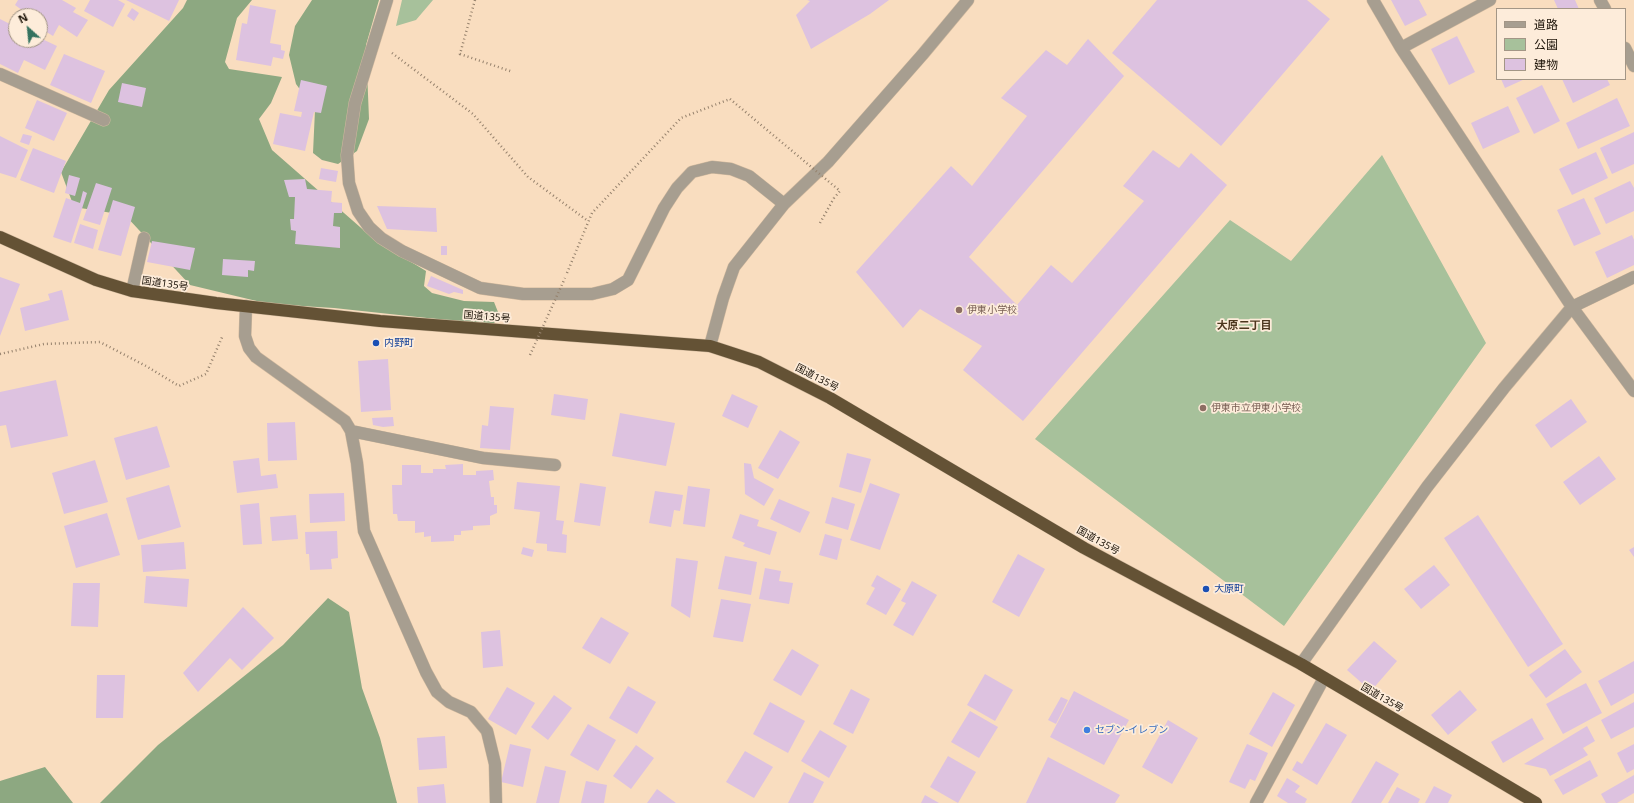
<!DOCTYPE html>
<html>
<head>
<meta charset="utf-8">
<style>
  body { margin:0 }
  #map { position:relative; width:1634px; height:803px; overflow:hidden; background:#f9ddbf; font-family:"Noto Sans","Noto Sans JP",sans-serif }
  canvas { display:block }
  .legend { position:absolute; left:1496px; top:8px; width:130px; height:72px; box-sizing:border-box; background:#fdecda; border:1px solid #a39686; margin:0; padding:5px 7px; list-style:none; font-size:12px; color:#1d1409 }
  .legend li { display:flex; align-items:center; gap:8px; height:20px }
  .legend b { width:20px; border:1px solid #a39686 }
  .north { position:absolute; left:8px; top:8px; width:40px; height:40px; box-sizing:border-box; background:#fdecda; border:1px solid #a39686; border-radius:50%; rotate:333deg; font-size:11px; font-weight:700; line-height:16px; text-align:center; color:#1d1409 }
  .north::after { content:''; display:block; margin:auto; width:14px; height:18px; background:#34725f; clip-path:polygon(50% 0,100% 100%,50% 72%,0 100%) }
</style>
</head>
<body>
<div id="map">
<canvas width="1634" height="803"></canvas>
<ul class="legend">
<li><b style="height:5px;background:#a79e90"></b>道路</li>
<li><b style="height:11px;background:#a7c19b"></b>公園</li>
<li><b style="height:11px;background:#ddc2e0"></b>建物</li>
</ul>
<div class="north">N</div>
</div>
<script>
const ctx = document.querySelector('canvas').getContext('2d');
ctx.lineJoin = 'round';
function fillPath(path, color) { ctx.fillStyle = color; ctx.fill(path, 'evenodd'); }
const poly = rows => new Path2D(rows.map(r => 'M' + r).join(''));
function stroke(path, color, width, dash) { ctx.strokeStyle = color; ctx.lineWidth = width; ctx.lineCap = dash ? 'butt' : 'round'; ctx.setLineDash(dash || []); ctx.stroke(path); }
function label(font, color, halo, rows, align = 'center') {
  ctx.font = font + ' "Noto Sans","Noto Sans JP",sans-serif'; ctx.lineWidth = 3.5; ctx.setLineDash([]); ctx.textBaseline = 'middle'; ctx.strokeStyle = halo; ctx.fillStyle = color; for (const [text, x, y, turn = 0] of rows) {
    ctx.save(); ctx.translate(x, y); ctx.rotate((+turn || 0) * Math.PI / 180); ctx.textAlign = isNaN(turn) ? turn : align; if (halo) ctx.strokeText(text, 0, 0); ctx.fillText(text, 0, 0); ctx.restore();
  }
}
fillPath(poly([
  [402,0,433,0,416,20,396,26],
  [1382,155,1486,343,1284,626,1035,439,1230,220,1291,261]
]), '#a7c19b');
fillPath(poly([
  [187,0,252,0,237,18,225,62,229,69,282,77,271,103,259,119,272,150,368,234,390,249,426,271,424,286,432,293,464,301,494,302,500,317,492,325,334,308,269,304,190,285,125,215,74,207,61,172,109,90,183,8],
  [312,0,379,0,366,45,369,119,357,151,338,164,322,160,313,153,315,110,296,84,289,55,295,26],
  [328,598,349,612,362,688,380,738,397,803,100,803,158,745,283,645],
  [45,767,73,803,0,803,0,781]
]), '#8da881');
fillPath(poly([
  [18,0,62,0,76,8,73,12,88,20,77,37,59,25,53,36,40,28,40,16,30,16,15,5],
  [90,0,118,0,125,4,113,27,84,11],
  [126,0,179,0,169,21],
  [807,0,889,0,870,14,811,49,796,15,810,1],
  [1157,0,1307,0,1330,19,1221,146,1112,53],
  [1391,0,1419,0,1427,15,1405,26],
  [1554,0,1575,0,1579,9,1558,9],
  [250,5,276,10,270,43,281,45,281,50,285,51,283,59,273,57,271,66,236,60,242,23,247,24],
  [132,8,139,13,134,21,127,16],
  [0,19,16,27,16,40,40,40,40,38,57,46,45,70,24,60,18,73,0,64],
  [1457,36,1475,72,1449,85,1431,49],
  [1088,39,1124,76,969,257,1017,305,1051,265,1072,283,1144,201,1123,186,1153,150,1179,168,1191,153,1227,185,1023,421,963,370,982,346,920,309,903,328,856,272,951,166,972,186,1027,116,1001,98,1046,50,1067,65],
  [64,54,105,71,91,103,50,85],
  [1501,79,1525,79,1505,88],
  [1562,79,1607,79,1610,85,1573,103],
  [301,80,327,86,321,113,314,112,305,151,273,144,280,113,301,117,302,112,294,111],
  [122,83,146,88,142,107,118,102],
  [1542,85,1560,121,1534,134,1516,98],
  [1617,98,1630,126,1578,149,1566,123],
  [37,100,67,113,54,141,25,128],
  [1508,106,1520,132,1483,149,1471,123],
  [1634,132,1634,164,1612,174,1600,148],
  [23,134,32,136,29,145,20,142],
  [0,136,28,150,16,178,0,173],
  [33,148,66,161,54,193,20,180],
  [1596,152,1608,178,1572,195,1559,169],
  [321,168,338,171,336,182,319,179],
  [69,175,80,178,75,196,65,193],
  [305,179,307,189,332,191,331,202,342,203,342,213,334,213,333,226,340,227,340,248,295,244,296,231,291,230,290,219,294,219,295,197,289,197,284,180],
  [1630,181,1634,188,1634,211,1606,224,1594,198],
  [96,183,112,188,100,225,83,220],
  [83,191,87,193,71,243,53,237,66,198,80,203],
  [1584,198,1601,234,1574,246,1557,210],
  [113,200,135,207,121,256,98,250],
  [377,206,436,208,437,232,387,229],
  [80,224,98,230,93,249,74,243],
  [1632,235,1634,240,1634,265,1607,278,1595,252],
  [152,241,195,248,190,270,147,262],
  [441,246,447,246,447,255,441,255],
  [223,259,255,261,254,271,248,270,248,277,222,275],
  [431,276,463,290,463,294,454,292,449,294,427,286],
  [0,277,20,284,0,336],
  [62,290,69,320,25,331,20,308,50,300,48,294],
  [388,359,391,410,361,412,358,361],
  [56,380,68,436,11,448,6,425,0,426,0,392],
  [554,394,588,399,585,420,551,415],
  [732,394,758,406,748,428,722,416],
  [1571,399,1587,422,1551,448,1535,425],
  [490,406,514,408,510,450,480,448,482,425,488,426],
  [620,413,675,423,666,466,612,456],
  [393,417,394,426,383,427,373,425,372,418],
  [295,422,297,460,268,461,267,423],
  [157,426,170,467,126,480,114,438],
  [780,430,800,442,778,479,758,468],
  [847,453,871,459,861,493,839,487],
  [1599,456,1616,479,1580,505,1563,482],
  [259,458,261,476,276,474,278,488,237,493,233,461],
  [95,460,108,502,64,514,52,473],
  [744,463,751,464,754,478,774,489,764,506,745,494],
  [463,464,463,475,476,475,476,471,493,470,494,480,489,481,491,497,494,497,494,505,497,505,497,513,490,516,490,525,473,526,473,530,461,531,461,535,454,535,454,541,431,542,431,536,424,537,424,532,415,533,415,521,398,521,397,514,393,514,392,485,402,485,402,465,421,465,421,473,433,473,433,469,446,469,445,465],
  [517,482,560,486,556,520,564,521,562,534,567,535,566,553,547,551,547,544,536,543,540,512,514,509],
  [580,483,606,487,600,526,574,522],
  [870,483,900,494,880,550,850,540],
  [169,485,181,527,138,540,126,498],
  [688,486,710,489,705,527,683,524],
  [655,491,683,495,680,511,674,510,671,527,649,523],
  [344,493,345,521,310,523,309,494],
  [832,497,855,504,848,530,825,523],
  [779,499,810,512,800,533,770,519],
  [259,503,262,544,243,545,240,505],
  [107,513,120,555,76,568,64,526],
  [740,514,759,520,757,526,777,532,770,555,743,546,745,543,732,538],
  [296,515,298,539,272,541,270,517],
  [1478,515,1563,644,1528,667,1444,538],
  [337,531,338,558,331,559,332,569,310,570,309,554,306,554,305,532],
  [825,534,842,539,837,560,819,555],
  [184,542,186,569,143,572,141,545],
  [523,547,534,550,532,557,521,554],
  [1634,547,1634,557,1629,550],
  [1018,554,1045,569,1019,617,992,602],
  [725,556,757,562,751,595,718,589],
  [676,558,698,561,690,618,671,606],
  [1434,565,1450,585,1421,609,1404,589],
  [765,568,781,571,779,581,793,583,789,604,759,599],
  [877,575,901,589,886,615,866,604,875,588,871,586],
  [146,576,189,579,187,607,144,603],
  [912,581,937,595,913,636,893,625,906,603,901,601],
  [73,583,100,583,98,627,71,626],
  [721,599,751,604,743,642,713,637],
  [243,607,274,638,242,670,230,658,198,692,183,673],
  [601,617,629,633,610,664,582,648],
  [500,630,503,666,483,668,481,632],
  [1374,641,1397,661,1371,691,1347,670],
  [792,649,819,665,801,696,773,680],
  [1565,649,1582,672,1546,698,1529,675],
  [1634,661,1634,693,1611,706,1598,681],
  [985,674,1013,690,995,721,967,705],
  [97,675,125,675,123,718,96,718],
  [1586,683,1602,713,1563,734,1546,704],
  [628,686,656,702,637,734,609,718],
  [507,687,535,703,516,735,488,719],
  [851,689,870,699,853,734,833,724],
  [1460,690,1477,710,1448,735,1431,715],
  [1074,691,1129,720,1104,765,1050,737],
  [1273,692,1295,705,1272,747,1249,734],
  [554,695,572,708,548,740,531,727],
  [1061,697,1068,700,1056,724,1048,720],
  [770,702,805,721,788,753,753,734],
  [1634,702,1634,727,1611,739,1601,720],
  [970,711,998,727,979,758,951,742],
  [1532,718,1544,739,1503,763,1491,742],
  [1168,720,1198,738,1172,784,1142,767],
  [1326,723,1347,735,1317,785,1292,770,1297,761,1302,764],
  [588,724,616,740,598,771,570,755],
  [1587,726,1595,741,1583,748,1588,755,1550,776,1546,769,1524,764],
  [820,730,847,746,829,778,801,761],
  [445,736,447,768,419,770,417,738],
  [510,744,531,749,523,787,501,782],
  [1247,744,1268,753,1255,781,1250,779,1245,789,1229,782],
  [1634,744,1634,769,1627,773,1617,753],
  [636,745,654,758,631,789,613,776],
  [745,751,773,767,754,798,726,782],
  [948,756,976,772,958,803,930,787],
  [1048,757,1120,795,1115,803,1026,803],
  [1590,760,1598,776,1563,795,1554,780],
  [1376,761,1399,774,1381,803,1351,803],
  [545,766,566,771,559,803,536,803],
  [804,772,824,782,813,803,788,803],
  [1634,775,1634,793,1617,803,1606,803,1601,794],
  [1287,778,1300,786,1295,792,1307,799,1305,803,1288,803,1277,796],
  [586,781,607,785,604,803,581,803],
  [444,784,446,803,418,803,417,787],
  [1434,786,1452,795,1448,803,1425,803],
  [1397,787,1420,799,1418,803,1388,803],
  [657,789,676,803,647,803],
  [925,795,939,803,921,803]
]), '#ddc2e0');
const minor = poly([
  [387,0,355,103,347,155,349,183,358,211,369,227,381,238,402,251,480,288,523,294,592,294,613,289,628,280,664,208,677,188,692,172,712,167,731,169,749,176,784,204],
  [1373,0,1401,48,1572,307,1634,391],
  [1600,0,1605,9],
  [1401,48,1490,0],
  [1625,48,1634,66],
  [0,74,104,120],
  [132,291,144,238],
  [246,306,245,336,249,348,256,357,345,421,351,431,357,463,364,531,426,672,437,692,449,702,471,712,487,731,495,764,496,803],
  [710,346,723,298,734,267,784,204,828,162,923,54,968,0],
  [351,431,483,458,555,465],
  [1301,664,1427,487,1504,388,1572,307,1634,277],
  [1256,803,1324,678]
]);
const highway = poly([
  [0,237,96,280,132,291,216,303,380,321,710,346,759,362,830,398,1084,548,1301,664,1536,803]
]);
stroke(minor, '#d1b99e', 13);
stroke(highway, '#d1b99e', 13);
stroke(poly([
  [475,0,460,54,513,72],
  [392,53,473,114,528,177,588,221],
  [820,223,834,198],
  [567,273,592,213,681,118,730,99],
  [0,354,44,344,100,342,146,366,179,386,206,374,223,335]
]), '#95816c', 2.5, [1, 3]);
stroke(minor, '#a79e90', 12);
stroke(highway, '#645235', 12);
stroke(poly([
  [730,99,840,191,834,198],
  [530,355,565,278]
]), '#95816c', 2.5, [1, 3]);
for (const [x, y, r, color] of [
  [959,310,4,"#8d6e63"],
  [376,343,4,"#1a4fb4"],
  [1203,408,4,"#8d6e63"],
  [1206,589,4,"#1a4fb4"],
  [1087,730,4,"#3f7fe0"]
]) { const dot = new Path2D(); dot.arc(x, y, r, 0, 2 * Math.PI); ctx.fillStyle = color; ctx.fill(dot); stroke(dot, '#fdecda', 1.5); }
label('10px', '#1d1409', '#fdecda', [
  ["国道135号",165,284,8],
  ["国道135号",487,317,5],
  ["国道135号",817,378,27],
  ["国道135号",1098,541,29],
  ["国道135号",1382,698,30]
]);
label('10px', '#785e54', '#fdecda', [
  ["伊東小学校",967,310],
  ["伊東市立伊東小学校",1211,408]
], 'left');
label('10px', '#164399', '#fdecda', [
  ["内野町",384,343],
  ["大原町",1214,589]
], 'left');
label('10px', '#366cbe', '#fdecda', [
  ["セブン-イレブン",1095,730]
], 'left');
label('bold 11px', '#4c361d', '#fdecda', [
  ["大原二丁目",1244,326]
]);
</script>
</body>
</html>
